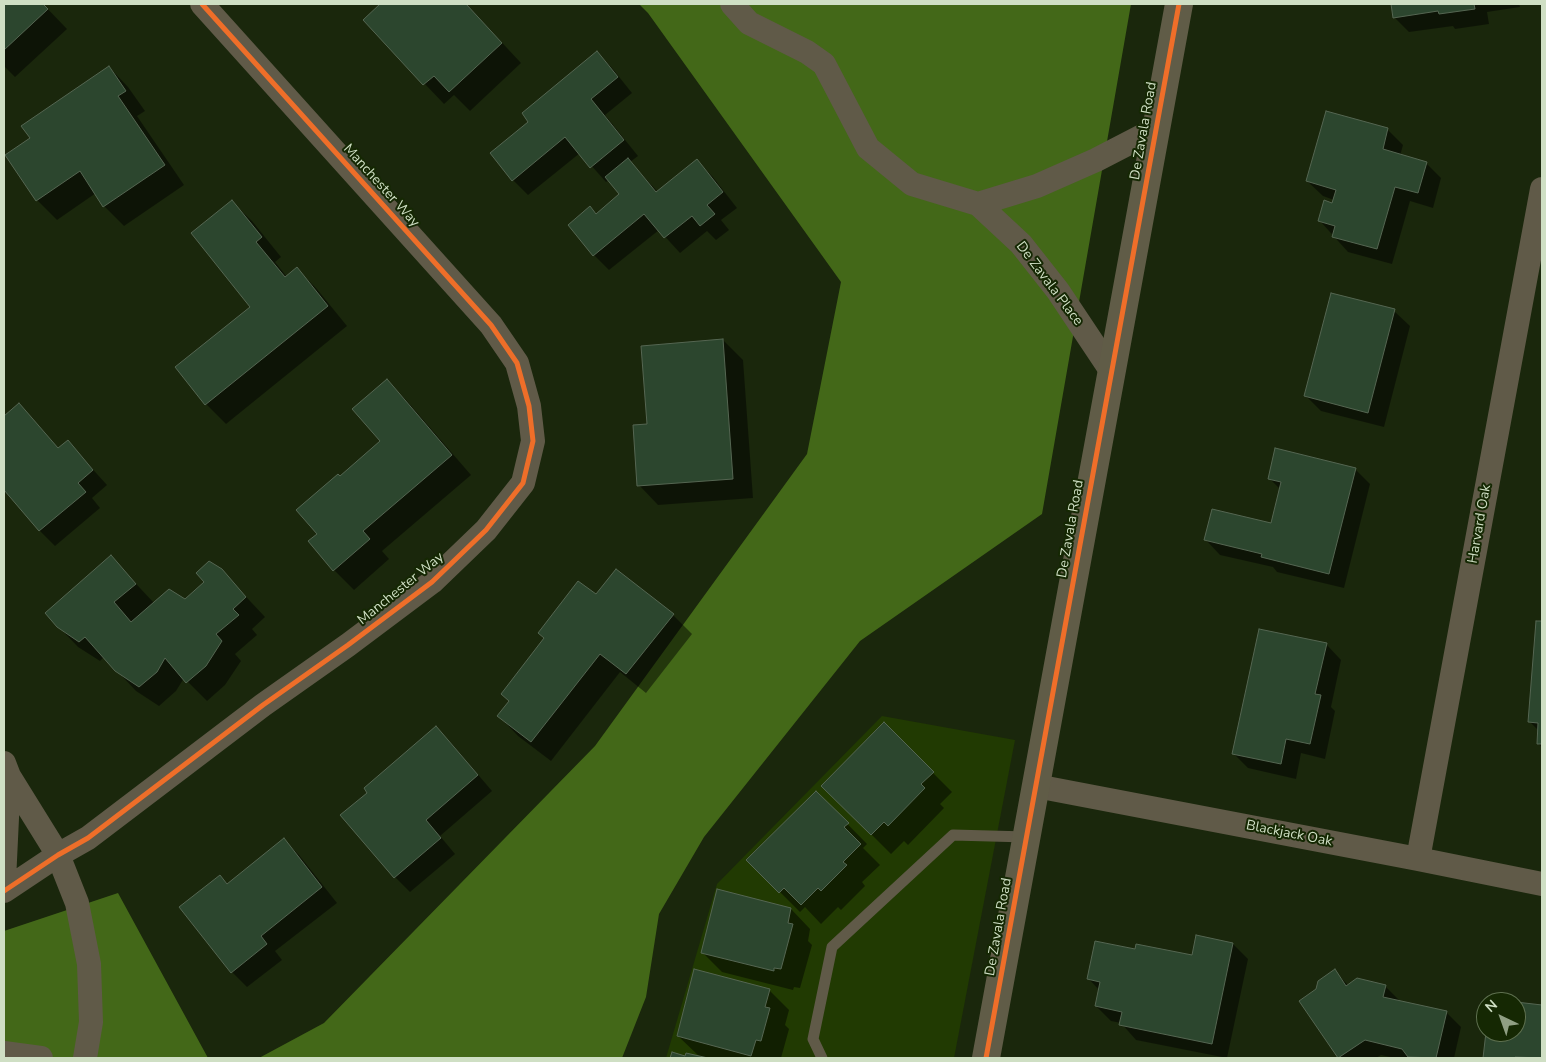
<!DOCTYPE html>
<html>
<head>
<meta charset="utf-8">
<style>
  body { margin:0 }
  #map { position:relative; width:1546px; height:1062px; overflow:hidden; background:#1a270c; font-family:"Nunito Sans",sans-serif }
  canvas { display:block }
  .frame { position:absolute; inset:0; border:5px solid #cfdfc4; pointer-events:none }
  .north { position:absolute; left:1476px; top:992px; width:50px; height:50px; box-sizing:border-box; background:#152803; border:1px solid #5f7150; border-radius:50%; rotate:318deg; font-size:14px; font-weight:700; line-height:20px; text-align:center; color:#cfdfc4 }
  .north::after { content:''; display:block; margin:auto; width:18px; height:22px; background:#909f84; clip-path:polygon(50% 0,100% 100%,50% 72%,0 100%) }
</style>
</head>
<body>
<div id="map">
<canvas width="1546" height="1062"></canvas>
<div class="frame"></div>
<div class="north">N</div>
</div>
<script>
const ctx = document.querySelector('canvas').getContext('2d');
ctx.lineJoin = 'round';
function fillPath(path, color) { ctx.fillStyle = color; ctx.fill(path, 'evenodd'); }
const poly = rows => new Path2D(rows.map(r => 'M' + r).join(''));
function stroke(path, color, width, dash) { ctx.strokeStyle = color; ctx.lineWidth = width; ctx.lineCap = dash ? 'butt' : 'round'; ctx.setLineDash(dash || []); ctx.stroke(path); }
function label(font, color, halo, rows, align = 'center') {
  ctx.font = font + ' "Nunito Sans",sans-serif'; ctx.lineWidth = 4; ctx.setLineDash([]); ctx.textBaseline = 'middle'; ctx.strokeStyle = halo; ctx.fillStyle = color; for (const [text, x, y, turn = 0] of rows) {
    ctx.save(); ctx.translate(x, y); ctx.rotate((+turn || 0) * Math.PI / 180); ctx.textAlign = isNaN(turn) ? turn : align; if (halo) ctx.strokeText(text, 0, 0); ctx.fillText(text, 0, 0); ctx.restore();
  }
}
fillPath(poly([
  [882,716,1015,740,954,1058,666,1058,717,884]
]), '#213a02');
fillPath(poly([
  [639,4,1131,4,1042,514,860,641,704,837,659,914,646,997,622,1058,259,1058,324,1023,595,746,807,454,841,282,648,13],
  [118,893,208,1058,4,1058,4,931]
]), '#436818');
fillPath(poly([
  [4,4,43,4,67,29,15,77,4,66],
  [382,4,466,4,521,63,470,111,454,95,444,104,364,20],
  [1392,4,1519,4,1520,7,1487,12,1489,24,1455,29,1453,26,1409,32,1394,17],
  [597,53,612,68,632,93,605,115,638,156,630,162,658,192,697,161,712,176,737,208,721,220,729,230,716,240,707,231,680,253,659,230,609,270,594,255,590,208,597,214,621,195,609,180,606,182,580,153,528,195,513,180,491,154,530,122],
  [109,67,128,87,145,111,137,116,184,185,124,226,104,206,96,193,57,220,37,200],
  [1327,113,1388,130,1403,145,1400,156,1426,163,1441,178,1433,208,1410,201,1392,264,1348,252,1320,221,1333,204,1334,200,1323,196,1307,181],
  [232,202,252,221,281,257,275,262,287,277,297,269,316,288,347,326,226,424,206,404,177,367,252,307],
  [1394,311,1410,326,1384,427,1321,411,1306,396],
  [723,340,743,360,753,498,658,505,639,485,648,425],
  [387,380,406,400,471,475,382,551,389,559,354,590,334,570,340,477,382,441],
  [19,405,59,449,68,442,107,485,92,498,100,508,55,546,40,531,4,488,4,418],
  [1355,469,1370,484,1344,588,1277,572,1273,567,1220,555,1205,539,1272,524,1280,489,1269,478],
  [111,557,154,603,185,601,221,570,265,617,252,629,257,635,235,654,241,661,225,685,207,701,184,678,176,691,159,706,136,691,104,657,100,661,78,647,58,626],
  [596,596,673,615,692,634,646,693,620,672,551,761,518,736,499,716,510,702,546,639],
  [1537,622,1542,622,1542,748,1538,743,1539,731,1529,721],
  [1326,644,1341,660,1331,707,1335,711,1325,759,1301,753,1296,779,1248,768,1233,753],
  [884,724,952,792,940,804,944,808,908,845,904,841,891,854,823,786],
  [436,728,451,743,492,791,440,836,455,854,410,892,395,877,342,815,369,793],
  [816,792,867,844,863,848,880,865,862,882,865,886,841,910,838,907,821,924,805,907,800,912,748,860],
  [284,840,299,855,337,903,275,951,282,960,247,987,232,972,181,907,220,876,228,884],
  [791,909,810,929,808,941,812,945,800,988,794,987,793,990,722,972,702,952],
  [1233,944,1248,959,1227,1058,1136,1040,1121,1023,1111,1021,1096,1006,1099,990,1088,978,1136,950,1193,957],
  [1334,971,1348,985,1385,986,1400,1001,1446,1012,1461,1027,1454,1058,1395,1058,1381,1055,1376,1058,1340,1058,1300,1001,1317,989],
  [769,990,789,1010,785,1025,789,1029,781,1058,671,1058,673,1054,686,1057,700,1057,678,1036],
  [1516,1004,1542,1006,1542,1058,1484,1058,1487,1032,1516,1032]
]), '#0007');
const building = poly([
  [4,4,43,4,48,9,4,50,4,4],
  [380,4,466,4,502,43,449,92,434,76,423,85,363,20,380,4],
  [1391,4,1474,4,1475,9,1439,14,1438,11,1393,18,1391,4],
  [597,51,618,77,591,99,624,140,590,168,565,137,512,181,490,153,528,122,522,113,597,51],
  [109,66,126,91,118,96,165,165,103,207,80,171,36,201,5,155,30,138,21,126,109,66],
  [1326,111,1388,128,1383,149,1427,162,1418,193,1395,187,1377,249,1332,237,1335,226,1318,221,1324,200,1332,203,1336,190,1306,181,1326,111],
  [628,158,656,192,697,159,723,192,707,205,715,214,700,226,692,216,664,238,644,214,593,256,568,225,590,206,596,214,619,194,605,177,628,158],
  [232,200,262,237,256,242,285,277,297,267,328,306,205,405,175,367,250,307,191,233,232,200],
  [1331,293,1395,309,1368,413,1304,396,1331,293],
  [723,339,733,479,637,486,633,425,647,424,641,346,723,339],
  [387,379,452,455,363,531,370,539,333,571,308,541,317,534,296,510,338,474,340,476,380,441,352,409,387,379],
  [19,403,58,448,68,440,93,470,78,483,86,492,39,531,4,490,4,416,19,403],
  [1275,448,1356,468,1329,574,1261,557,1262,554,1204,540,1212,509,1271,523,1281,482,1268,479,1275,448],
  [111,555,136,584,114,602,131,622,169,589,185,599,204,582,196,573,209,561,222,569,246,597,233,609,239,615,216,634,222,641,206,666,186,683,165,658,157,672,139,687,115,671,85,637,79,642,57,627,45,613,111,555],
  [616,569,674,614,626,674,600,654,531,742,497,716,509,701,501,694,544,638,538,633,578,581,596,594,616,569],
  [1536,621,1542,621,1542,744,1537,744,1538,723,1528,722,1536,621],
  [1259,629,1327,643,1315,694,1321,695,1310,744,1286,739,1281,764,1232,754,1259,629],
  [884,722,934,772,921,784,925,788,888,826,884,822,871,835,821,786,884,722],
  [436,726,478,775,426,820,441,838,394,878,340,815,367,793,364,788,436,726],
  [816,791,849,823,844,827,861,844,843,862,847,865,821,891,818,888,801,905,784,888,779,893,746,860,816,791],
  [284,838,322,887,261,936,267,944,231,973,179,907,220,875,227,884,284,838],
  [717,889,791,908,788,923,793,924,781,969,774,968,774,971,701,953,717,889],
  [1196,935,1233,943,1212,1044,1119,1025,1122,1012,1095,1006,1100,982,1087,979,1095,941,1135,949,1136,944,1192,955,1196,935],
  [694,969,770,989,765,1007,770,1008,761,1041,756,1040,751,1056,677,1036,694,969],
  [1335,969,1346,986,1357,978,1386,985,1383,997,1447,1011,1436,1058,1408,1057,1402,1049,1365,1040,1338,1058,1299,1001,1316,989,1318,981,1335,969],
  [1490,1000,1512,1002,1489,1002,1490,1000],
  [1516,1002,1542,1005,1542,1058,1515,1057,1515,1058,1483,1058,1486,1032,1516,1032,1516,1002],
  [672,1052,685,1056,686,1053,708,1058,670,1058,672,1052]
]);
fillPath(building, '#2c462e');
stroke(building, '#556652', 1);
stroke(poly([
  [822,1058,813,1039,832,947,953,835,1027,837]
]), '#605a48', 11);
stroke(poly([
  [732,4,749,23,807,52,824,64,868,148,912,184,978,204,1021,244,1058,291,1112,372],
  [978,204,1037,186,1096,160,1156,129],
  [4,763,9,776,58,855,77,903,89,964,91,1022,85,1058],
  [1036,786,1418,859,1542,884],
  [1418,859,1542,189],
  [4,881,9,776],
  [4,891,58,855,88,838,263,705,348,645,432,582,486,530,523,483,533,441,529,406,517,363,491,325,202,4],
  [4,1053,41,1058]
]), '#605a48', 24);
stroke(poly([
  [986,1058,1179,4]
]), '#605c47', 28);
stroke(poly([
  [4,891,58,855,88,838,263,705,348,645,432,582,486,530,523,483,533,441,529,406,517,363,491,325,202,4],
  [986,1058,1179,4]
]), '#ee6e29', 5);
label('14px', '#cfdfc4', '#152803', [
  ["De Zavala Road",1144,131,-80],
  ["Manchester Way",381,186,48],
  ["De Zavala Place",1049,284,53],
  ["Harvard Oak",1480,524,-80],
  ["De Zavala Road",1071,529,-80],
  ["Manchester Way",401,589,-39],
  ["Blackjack Oak",1289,834,11],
  ["De Zavala Road",999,927,-80]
]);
</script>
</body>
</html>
